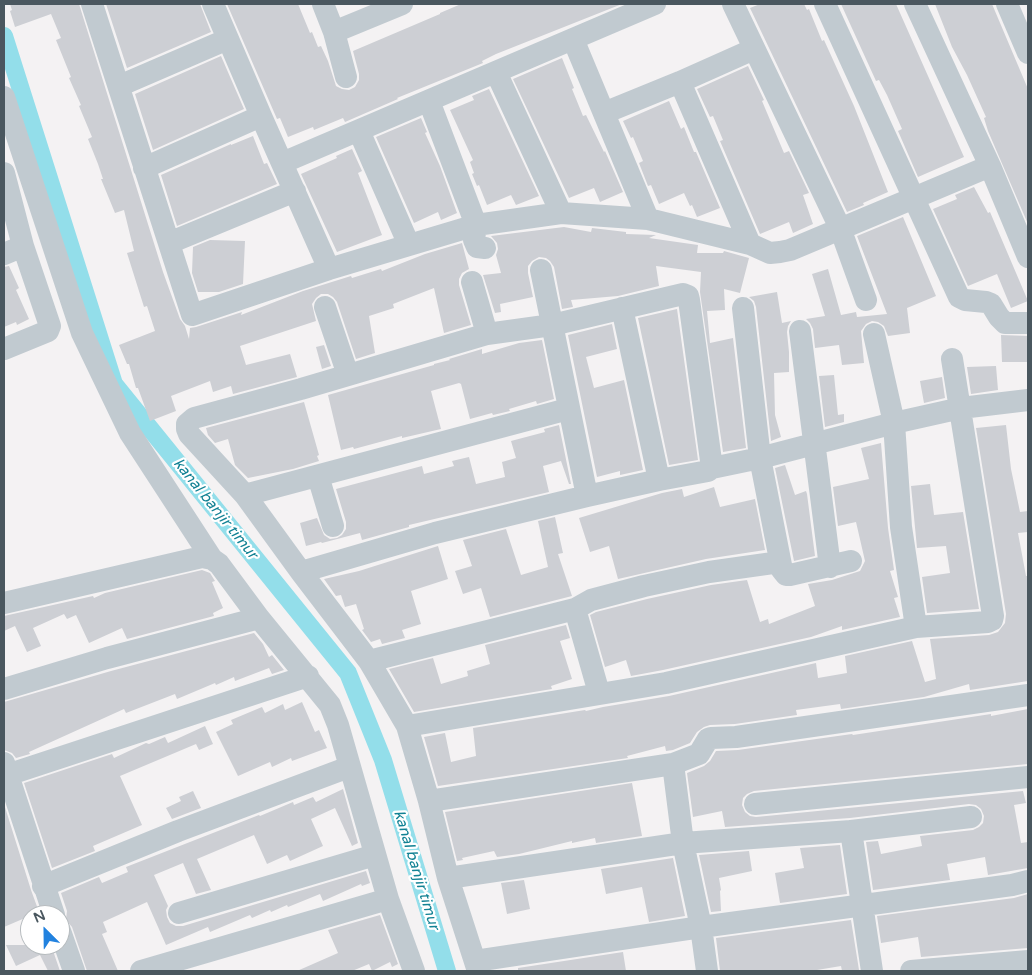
<!DOCTYPE html>
<html>
<head>
<meta charset="utf-8">
<style>
  body { margin:0 }
  #map { position:relative; width:1032px; height:975px; overflow:hidden; background:#f4f2f3; font-family:"Varela Round",sans-serif }
  canvas { display:block }
  .frame { position:absolute; inset:0; border:5px solid #4a575f; pointer-events:none }
  .north { position:absolute; left:20px; top:905px; width:50px; height:50px; box-sizing:border-box; background:#fff; border:1px solid #b7bcbf; border-radius:50%; rotate:337deg; font-size:14px; font-weight:700; line-height:20px; text-align:center; color:#4a575f }
  .north::after { content:''; display:block; margin:auto; width:18px; height:22px; background:#2282df; clip-path:polygon(50% 0,100% 100%,50% 72%,0 100%) }
</style>
</head>
<body>
<div id="map">
<canvas width="1032" height="975"></canvas>
<div class="frame"></div>
<div class="north">N</div>
</div>
<script>
const ctx = document.querySelector('canvas').getContext('2d');
ctx.lineJoin = 'round';
const poly = rows => new Path2D(rows.map(r => 'M' + r).join(''));
function stroke(path, color, width, dash) { ctx.strokeStyle = color; ctx.lineWidth = width; ctx.lineCap = dash ? 'butt' : 'round'; ctx.setLineDash(dash || []); ctx.stroke(path); }
function fillPath(path, color) { ctx.fillStyle = color; ctx.fill(path, 'evenodd'); }
function label(font, color, halo, rows, align = 'center') {
  ctx.font = font + ' "Varela Round",sans-serif'; ctx.lineWidth = 4.5; ctx.setLineDash([]); ctx.textBaseline = 'middle'; ctx.strokeStyle = halo; ctx.fillStyle = color; for (const [text, x, y, turn = 0] of rows) {
    ctx.save(); ctx.translate(x, y); ctx.rotate((+turn || 0) * Math.PI / 180); ctx.textAlign = isNaN(turn) ? turn : align; if (halo) ctx.strokeText(text, 0, 0); ctx.fillText(text, 0, 0); ctx.restore();
  }
}
stroke(poly([
  [4,36,114,384,348,673,383,760,447,971]
]), '#93deea', 18);
fillPath(poly([
  [10,4,79,4,163,272,180,319,185,326,189,339,190,328,196,327,242,312,241,315,303,291,351,276,352,278,381,269,382,271,425,254,462,243,469,269,462,273,459,279,459,285,471,325,444,333,434,288,393,304,394,308,369,316,375,353,356,359,337,302,333,297,328,294,321,294,316,298,312,304,316,321,240,346,246,365,290,354,297,377,233,394,231,386,213,392,210,381,171,396,176,411,150,421,138,388,136,388,129,364,127,364,119,345,155,331,147,306,144,307,127,253,134,251,124,210,115,213,101,179,103,179,98,164,88,139,92,137,79,106,81,105,69,78,71,77,56,40,61,38,51,14,15,27,10,11,12,10],
  [106,4,200,4,211,32,127,68],
  [227,4,298,4,310,33,312,32,318,47,321,46,328,61,336,86,342,89,349,90,355,87,359,80,359,74,353,51,440,14,440,13,461,4,622,4,496,54,482,61,483,63,397,98,398,99,345,122,343,118,314,130,313,127,288,137,280,118,277,119],
  [760,4,804,4,807,10,809,9,822,41,824,40,854,106,888,192,863,203,864,205,847,212,750,8],
  [841,4,896,4,964,157,918,177,898,131,902,129,887,95,879,80,876,81],
  [935,4,992,4,1028,89,1028,224,988,131,984,118,986,117,967,75,952,47],
  [221,56,244,109,153,150,135,94],
  [562,58,574,88,572,89,583,116,586,115,604,152,605,151,623,192,600,202,594,188,569,198,513,79],
  [748,66,764,100,762,101,784,153,789,151,809,193,803,195,813,224,793,233,789,222,760,234,720,141,723,140,713,116,710,117,697,89],
  [489,89,539,196,516,205,511,195,487,205,479,185,477,186,472,174,474,173,470,162,473,160,450,110,474,100,472,96],
  [669,101,681,129,684,127,694,152,696,152,720,208,697,217,692,205,690,206,684,193,659,204,651,185,648,186,639,163,643,161,633,137,631,138,623,121],
  [421,118,427,132,425,133,440,166,457,213,441,220,438,212,414,223,376,137],
  [253,136,264,164,267,163,277,184,177,226,161,175,231,144,231,145],
  [352,149,362,171,358,173,382,235,337,252,301,174,337,158,336,156],
  [974,187,988,213,990,212,1028,301,1011,308,997,274,968,286,933,209,957,199,955,195],
  [903,217,936,296,907,308,910,333,888,336,884,326,878,322,872,321,866,324,861,331,864,363,842,365,839,345,815,348,813,329,810,323,806,319,825,316,812,274,828,269,841,315,856,312,857,317,887,314,857,236],
  [564,227,591,232,592,228,626,232,626,234,656,235,649,238,698,245,697,253,723,253,724,251,749,258,740,293,724,289,725,310,707,311,710,343,733,338,746,448,723,452,700,292,701,272,656,266,659,286,618,296,571,300,573,307,562,309,554,267,550,261,546,258,539,257,532,261,528,266,528,273,533,297,500,304,501,312,495,313,483,275,501,273,496,255,498,249,497,243,491,236],
  [210,240,245,241,243,284,219,292,198,292,192,273,193,247],
  [9,266,19,288,16,290,29,319,17,325,16,322,4,327,4,267],
  [777,292,782,323,791,321,788,326,787,332,789,352,789,372,774,373,775,415,781,437,771,441,756,307,754,301,749,297],
  [677,309,698,460,669,465,638,318],
  [612,324,617,349,586,357,594,388,624,380,643,470,620,475,620,471,597,477,568,335],
  [1001,335,1028,336,1028,362,1002,362],
  [542,340,554,399,537,404,536,401,509,409,510,411,493,415,492,413,470,419,461,384,459,383,431,391,441,429,402,438,402,436,354,449,353,447,341,450,328,395,434,365,434,364,450,360,449,359,482,349,482,354,519,343],
  [324,345,331,366,322,369,316,347],
  [996,366,998,390,971,394,967,367],
  [834,375,838,415,844,414,844,422,825,427,819,376],
  [942,377,945,398,924,403,920,381],
  [304,402,319,455,317,456,319,461,293,469,248,478,235,465,228,439,215,443,208,435,206,428],
  [559,425,571,484,569,484,561,461,543,466,549,492,409,525,409,527,362,540,360,533,322,543,321,542,306,546,300,523,317,518,324,535,330,539,337,538,342,535,346,529,346,522,336,489,422,466,424,474,454,466,452,461,469,457,476,484,505,477,502,462,516,458,511,441,545,432,544,429],
  [1006,425,1011,469,1020,512,1028,511,1028,532,1018,533,1026,576,1028,576,1028,681,970,690,969,684,924,697,841,709,840,704,796,710,797,715,735,724,710,725,704,727,697,732,690,743,673,750,666,751,665,746,627,756,628,758,438,786,424,737,445,733,451,762,476,756,473,728,585,710,586,711,603,707,669,696,816,663,818,678,847,673,845,656,912,641,925,682,936,679,930,639,989,635,998,632,1005,623,1006,614,976,428],
  [881,443,888,528,894,570,890,571,898,597,894,598,900,617,842,630,842,626,811,637,663,670,631,676,626,660,605,667,590,615,596,612,647,599,711,585,747,580,760,622,768,619,769,624,815,606,808,584,832,580,860,571,865,561,856,522,838,526,833,487,869,479,861,448],
  [785,465,795,495,806,491,807,494,815,556,794,561,775,468],
  [930,484,934,515,963,512,979,609,927,613,922,577,950,573,946,546,917,548,911,486],
  [714,487,720,507,755,499,765,550,706,559,618,579,609,546,590,552,579,518,662,493,682,489,684,497],
  [555,517,563,553,558,554,572,596,490,617,481,588,463,594,455,571,472,566,463,540,506,529,521,575,548,567,538,521],
  [438,546,448,579,411,591,421,624,402,630,405,638,382,644,380,639,371,642,362,630,364,629,356,604,345,607,341,595,336,596,324,579,359,571],
  [202,570,210,573,215,581,212,582,223,608,213,613,214,616,127,639,122,628,89,643,76,615,67,619,64,614,33,628,41,646,27,652,15,626,4,631,4,616,93,596,94,598,105,593],
  [566,625,570,638,560,641,572,679,551,686,552,689,414,712,389,669,433,658,441,684,468,676,467,671,490,664,485,645],
  [254,633,263,644,269,657,272,655,284,670,272,674,269,668,235,681,234,677,216,685,215,683,177,699,175,694,126,713,124,709,29,752,30,754,16,758,12,753,4,750,4,702,111,671],
  [302,702,315,732,319,730,327,748,292,761,291,758,272,767,270,762,238,776,216,732,233,724,231,720,262,707,265,713,283,704,285,710],
  [1028,709,1028,764,754,791,747,794,743,798,742,805,745,812,750,816,756,817,1023,791,1026,803,1014,805,1021,843,1028,842,1028,868,988,875,985,857,947,864,950,880,873,890,866,842,878,841,881,854,922,846,920,836,973,830,979,827,983,823,984,816,981,809,976,805,969,804,850,818,725,827,722,811,693,817,687,773,704,766,710,761,716,751,738,750,852,734,853,735,991,714,991,716],
  [205,726,213,744,199,750,196,744,120,776,142,825,93,846,95,851,52,868,24,783,112,754,114,758,146,743,149,744,165,737,168,743],
  [632,783,642,836,596,843,595,838,572,843,572,841,519,854,497,857,494,851,462,858,463,860,457,861,445,812],
  [343,789,358,843,352,846,335,808,311,819,323,846,290,861,287,855,267,864,254,835,197,859,211,890,196,894,183,863,154,875,168,906,166,910,167,917,170,923,176,926,183,926,366,871,370,883,362,886,361,884,323,901,320,894,288,907,287,905,271,912,270,910,252,918,250,915,210,932,208,927,166,945,147,902,103,922,107,932,102,934,118,971,87,971,72,927,66,920,67,911,61,893,99,877,102,883,128,872,126,867,259,815,260,816,293,802,294,805,313,797,316,802],
  [193,791,201,808,172,819,166,808,181,801,179,797],
  [4,804,31,890,39,912,4,927],
  [840,845,847,894,780,903,775,873,804,868,800,848],
  [749,851,752,871,719,878,721,890,720,891,721,911,711,912,699,855],
  [673,858,685,916,649,922,642,887,606,894,601,869],
  [524,880,530,909,507,914,501,883],
  [1028,894,1028,948,921,957,918,937,881,943,877,916,1014,898],
  [380,915,398,964,392,967,390,962,372,971,369,964,352,971,297,971,338,953,328,930],
  [851,920,859,970,842,971,841,966,811,971,720,971,716,938],
  [6,945,51,945,60,971,48,971,40,955,16,966],
  [623,952,626,971,518,971,518,968]
]), '#cdcfd4');
stroke(poly([
  [92,4,192,315,329,269,476,225,561,213,648,219,750,244,770,253,780,252,790,250,990,166],
  [213,4,261,116,329,269],
  [323,4,334,32,402,4],
  [733,4,840,228,866,300],
  [825,4,959,297,965,300,986,302,991,304,999,317,1005,323,1028,323],
  [915,4,990,166,1028,257],
  [1007,4,1028,53],
  [334,32,346,77],
  [573,39,648,219],
  [496,72,561,213],
  [680,82,750,244],
  [119,86,228,39],
  [4,97,82,333,130,433,212,559],
  [429,101,476,225,474,240,477,247,485,248],
  [604,113,680,82,754,49],
  [359,131,409,245],
  [282,163,655,4],
  [144,168,261,116],
  [4,173,23,246,50,326,48,331,4,349],
  [169,243,295,191],
  [4,254,23,246],
  [541,270,587,496],
  [472,282,487,334],
  [325,307,348,375],
  [622,308,659,480],
  [743,308,760,458,782,570,786,575,790,575,851,561],
  [800,331,830,567],
  [874,334,894,423,901,527,916,627],
  [318,476,333,526],
  [245,495,568,409],
  [301,572,435,533,587,496,659,480,708,471,712,468,760,458,894,423,961,408,1028,400],
  [4,603,202,557,212,559,219,564,259,618,330,705,338,725,388,899,414,971],
  [575,609,599,693],
  [369,661,575,609,591,600,644,586,709,572,780,562],
  [4,689,107,658,259,618],
  [407,726,666,683,916,627,988,622,992,620,993,616,952,359],
  [4,763,54,915],
  [673,764,683,843,701,927,707,971],
  [4,776,308,676],
  [429,801,673,764,699,754,708,739,711,738,736,737,1028,695],
  [755,804,1028,777],
  [851,831,872,971],
  [448,878,683,843,851,831,971,817],
  [43,886,178,831,349,767],
  [179,913,375,855],
  [60,931,74,971],
  [475,961,701,927,1012,885,1028,881],
  [141,971,388,899],
  [478,971,448,878,429,801,407,726,369,661,301,572,245,495,189,434,187,429,187,424,194,418,301,389,487,334,552,325,683,294,688,296,689,300,712,468],
  [911,971,1028,961]
]), '#c1cad0', 22);
label('italic 15px', '#128294', '#fff', [
  ["kanal banjir timur",215,509,51],
  ["kanal banjir timur",416,870,73]
]);
</script>
</body>
</html>
